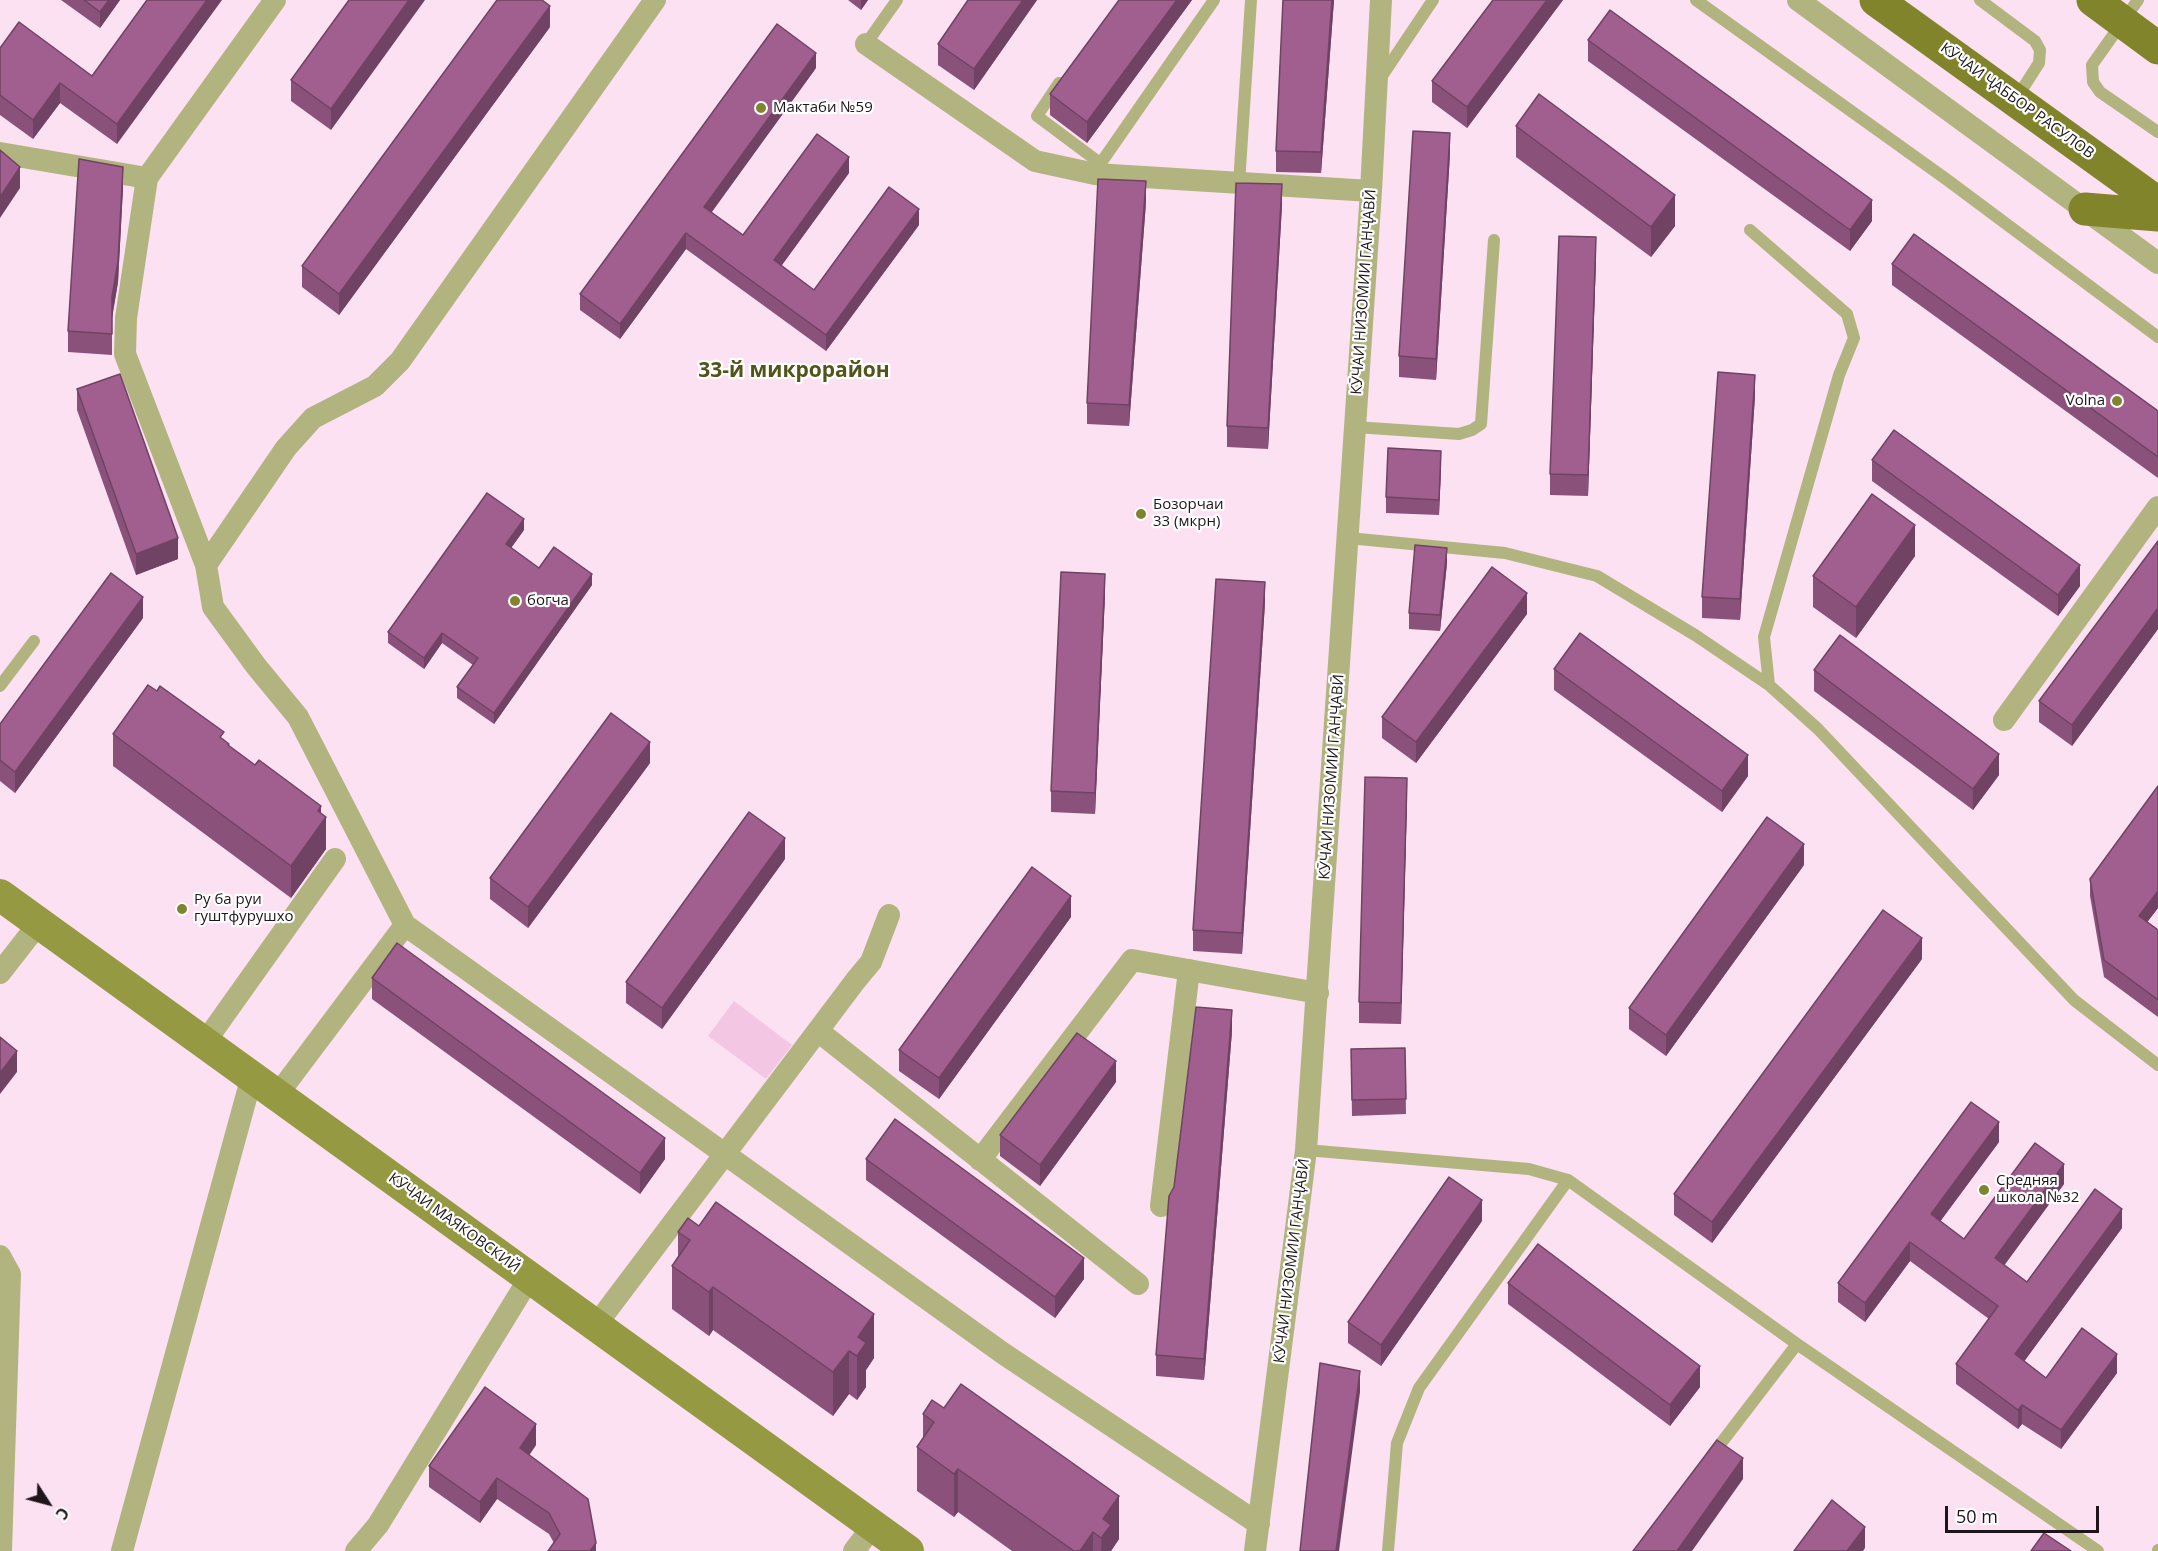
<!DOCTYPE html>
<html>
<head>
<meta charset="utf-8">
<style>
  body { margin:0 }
  #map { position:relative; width:2158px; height:1551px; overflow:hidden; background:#fce1f3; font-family:"Open Sans",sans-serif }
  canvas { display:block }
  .north { position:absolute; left:18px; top:1473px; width:60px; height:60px; -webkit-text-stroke:4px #fff; paint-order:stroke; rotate:126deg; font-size:16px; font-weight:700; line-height:24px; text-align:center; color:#1f161c }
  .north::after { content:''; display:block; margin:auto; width:21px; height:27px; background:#1f161c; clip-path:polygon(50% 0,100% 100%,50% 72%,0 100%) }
  .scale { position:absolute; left:1945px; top:1506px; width:154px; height:27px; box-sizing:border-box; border:3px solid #1f161c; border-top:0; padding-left:8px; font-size:18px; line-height:21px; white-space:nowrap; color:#1f161c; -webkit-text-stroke:4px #fff; paint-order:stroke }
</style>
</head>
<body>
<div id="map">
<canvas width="2158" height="1551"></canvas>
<div class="north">С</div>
<div class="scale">50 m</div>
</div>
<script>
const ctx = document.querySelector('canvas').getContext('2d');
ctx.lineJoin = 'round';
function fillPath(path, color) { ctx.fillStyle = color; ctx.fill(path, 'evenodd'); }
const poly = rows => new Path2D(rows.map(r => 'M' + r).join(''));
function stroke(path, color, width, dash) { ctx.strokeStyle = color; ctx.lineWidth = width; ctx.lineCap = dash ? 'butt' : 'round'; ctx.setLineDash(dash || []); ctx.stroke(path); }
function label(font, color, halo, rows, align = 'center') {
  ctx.font = font + ' "Open Sans",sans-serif'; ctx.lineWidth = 4.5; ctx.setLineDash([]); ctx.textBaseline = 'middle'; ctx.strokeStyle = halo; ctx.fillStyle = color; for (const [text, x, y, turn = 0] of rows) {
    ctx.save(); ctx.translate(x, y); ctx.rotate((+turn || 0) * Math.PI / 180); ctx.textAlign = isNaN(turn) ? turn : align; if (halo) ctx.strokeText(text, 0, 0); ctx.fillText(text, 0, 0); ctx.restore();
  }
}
fillPath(poly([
  [734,1001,792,1045,766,1079,708,1036]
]), '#f3c6e4');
stroke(poly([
  [1696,0,1946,179,2158,337],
  [1980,0,2035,41,2040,50,2039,63,2016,99],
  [2138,0,2092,65,2093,82,2100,92,2158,132],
  [866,44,897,0],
  [1380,79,1433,0],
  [1059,83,1037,116,1100,163],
  [1096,170,1214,0],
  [1239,184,1251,0],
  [1750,230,1847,314,1854,338,1839,375,1764,637,1769,685,1818,729,2074,1000,2158,1065],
  [1355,427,1459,434,1472,430,1481,424,1494,240],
  [1348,538,1505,553,1597,576,1695,635,1769,685],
  [0,686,34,641],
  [1306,1150,1529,1169,1568,1180,1797,1344,2098,1551],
  [1712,1455,1797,1344],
  [1388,1551,1397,1443,1419,1388,1568,1180],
  [2158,1551,2158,1550]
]), '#b1b47e', 12);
stroke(poly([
  [275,0,147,178,126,318,125,354,206,565,213,607,256,666,298,717,405,925,278,1094],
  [1798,0,2158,263],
  [866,44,1035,161,1095,174,1371,191],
  [0,153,147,178],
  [206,565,286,448,313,418,375,386,400,361,655,0],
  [2004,720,2158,507],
  [405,925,1004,1354,1259,1524],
  [0,973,39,923],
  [818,1031,1138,1284],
  [205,1042,335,859],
  [980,1160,1132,960,1318,993],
  [1161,1206,1189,970],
  [0,1256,10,1274,1,1551],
  [596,1325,856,980,871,962,889,915],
  [122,1551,252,1076],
  [356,1551,378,1525,530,1277],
  [854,1551,873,1526],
  [1255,1551,1306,1150,1371,191,1381,0]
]), '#b1b47e', 22);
stroke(poly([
  [0,895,908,1551]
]), '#959941', 32);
stroke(poly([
  [1876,0,2158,203],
  [2093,0,2158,48],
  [2085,209,2158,215]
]), '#81842a', 33);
fillPath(poly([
  [61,0,120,0,100,28],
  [147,0,117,144,60,103,33,139,0,115,0,48,92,76],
  [349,0,331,130,291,101,291,80],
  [848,0,868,0,861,10],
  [968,0,1037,0,974,90,938,65,938,44],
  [1119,0,1192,0,1087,143,1050,115,1050,94],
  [1283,0,1334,0,1321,173,1276,172,1276,151],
  [1493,0,1563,0,1467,128,1432,102,1432,81],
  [550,27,339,315,302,287,302,266],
  [1588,40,1872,221,1850,251,1588,61],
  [816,68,711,212,743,235,849,173,781,266,814,290,919,225,826,351,686,249,620,339,580,310,580,294],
  [1516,126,1675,226,1651,257,1516,157],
  [1450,154,1436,380,1399,377,1399,356],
  [123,188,118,282,112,318,112,355,68,352,68,331],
  [1146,202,1129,426,1087,424,1087,403],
  [1282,205,1268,449,1227,447,1227,426],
  [1596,258,1588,496,1550,495,1550,474],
  [1892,264,2158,411,2158,478,1892,285],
  [77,389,178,559,136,575,77,410],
  [1755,396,1740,620,1702,618,1702,597],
  [1872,460,2080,586,2058,616,1872,481],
  [1441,466,1439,515,1386,513,1386,497],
  [524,530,511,548,539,568,592,585,494,724,457,698,457,687,473,665,442,643,424,669,388,643,388,632],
  [2158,541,2158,629,2072,746,2039,722,2039,701],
  [1915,556,1856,638,1813,607,1813,576],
  [1447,563,1440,631,1409,629,1409,613],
  [1105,595,1095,814,1051,812,1051,791],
  [1265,603,1242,954,1193,951,1193,930],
  [1527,614,1416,763,1382,738,1382,717],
  [143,618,15,793,0,781,0,724],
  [1554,669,1748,776,1722,812,1554,690],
  [1814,670,1999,775,1973,810,1814,691],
  [113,734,224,740,229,746,321,813,326,849,291,898,113,766],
  [650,763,528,928,490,899,490,878],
  [2158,786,2158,908,2147,922,2158,930,2158,1017,2104,977,2090,896,2090,879],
  [1407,799,1401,1024,1359,1023,1359,1002],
  [785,859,662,1029,626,1003,626,982],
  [1804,865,1666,1056,1629,1029,1629,1008],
  [1071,917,939,1099,899,1071,899,1050],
  [1922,959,1712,1243,1674,1215,1674,1194],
  [372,978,665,1159,640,1194,372,999],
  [1232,1031,1204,1380,1156,1376,1156,1355,1174,1187],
  [1405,1048,1406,1114,1352,1116,1351,1049],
  [1116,1082,1040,1186,1000,1156,1000,1135],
  [1999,1142,1940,1221,1964,1239,2064,1184,2004,1265,2027,1282,2122,1228,2024,1361,2046,1378,2117,1373,2061,1449,2022,1424,2018,1429,1956,1384,1956,1364,1989,1319,1910,1261,1865,1322,1838,1302,1838,1283],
  [866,1159,1084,1279,1055,1318,866,1180],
  [1482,1221,1381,1366,1348,1343,1348,1322],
  [678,1232,874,1358,866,1370,866,1387,857,1400,849,1394,833,1416,713,1330,709,1336,672,1309,672,1266,678,1256],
  [1508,1283,1700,1387,1670,1426,1508,1304],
  [923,1414,1119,1539,1111,1551,1012,1551,958,1512,954,1517,917,1491,917,1447,923,1438],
  [536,1445,529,1455,596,1551,554,1543,549,1534,497,1499,480,1523,429,1487,429,1466]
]), '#8a527a');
fillPath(poly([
  [109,0,120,0,100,28,100,12],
  [207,0,222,0,117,144,117,124],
  [409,0,425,0,331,130,331,109],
  [861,0,868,0,861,10],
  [1023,0,1037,0,974,90,974,69],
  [1177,0,1192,0,1087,143,1087,122],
  [1332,0,1334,0,1321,173,1321,152],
  [1547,0,1563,0,1467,128,1467,107],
  [550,6,550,27,339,315,339,294],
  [816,53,816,68,704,223,704,207],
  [60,83,60,103,33,139,33,120],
  [1450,133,1450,154,1436,380,1436,359],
  [849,157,849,173,774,276,774,260],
  [20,167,20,188,0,218,0,197],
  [123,167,123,188,118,282,112,318,112,355,112,297],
  [1146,181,1146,202,1129,426,1129,405],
  [1282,184,1282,205,1268,449,1268,428],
  [1675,195,1675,226,1651,257,1651,227],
  [1872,200,1872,221,1850,251,1850,230],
  [919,209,919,225,826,351,826,335],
  [686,233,686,249,620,339,620,324],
  [1596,237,1596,258,1588,496,1588,475],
  [1755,375,1755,396,1740,620,1740,599],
  [1441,451,1441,466,1439,515,1439,500],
  [524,519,524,530,506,555,506,544],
  [1915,525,1915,556,1856,638,1856,607],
  [178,538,178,559,136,575,136,554],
  [1447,548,1447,563,1440,631,1440,615],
  [2080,565,2080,586,2058,616,2058,595],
  [592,574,592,585,494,724,494,713],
  [1105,574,1105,595,1095,814,1095,793],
  [1265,582,1265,603,1242,954,1242,933],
  [1527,593,1527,614,1416,763,1416,742],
  [143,597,143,618,15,793,15,772],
  [2158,608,2158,629,2072,746,2072,725],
  [442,633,442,643,424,669,424,658],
  [650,742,650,763,528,928,528,907],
  [1999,754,1999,775,1973,810,1973,789],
  [1748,755,1748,776,1722,812,1722,791],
  [1407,778,1407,799,1401,1024,1401,1003],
  [321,806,321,824,326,817,326,849,291,898,291,866,318,811],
  [785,838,785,859,662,1029,662,1008],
  [1804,844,1804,865,1666,1056,1666,1035],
  [2158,891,2158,908,2139,933,2139,916],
  [1071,896,1071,917,939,1099,939,1078],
  [1922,938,1922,959,1712,1243,1712,1222],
  [1232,1010,1232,1031,1204,1380,1204,1359],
  [17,1051,17,1072,0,1094,0,1073],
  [1116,1061,1116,1082,1040,1186,1040,1165],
  [1999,1122,1999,1142,1931,1234,1931,1214],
  [665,1138,665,1159,640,1194,640,1173],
  [2064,1164,2064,1184,1995,1278,1995,1258],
  [1482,1200,1482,1221,1381,1366,1381,1345],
  [2122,1209,2122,1228,2015,1374,2015,1354],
  [1910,1242,1910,1261,1865,1322,1865,1303],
  [1084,1258,1084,1279,1055,1318,1055,1297],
  [713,1287,713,1330,709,1336,709,1292],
  [874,1314,874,1358,866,1370,866,1387,857,1400,857,1356,858,1337],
  [849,1351,849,1394,833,1416,833,1372],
  [2117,1354,2117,1373,2061,1449,2061,1430],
  [1700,1366,1700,1387,1670,1426,1670,1405],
  [1360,1371,1360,1392,1339,1551,1336,1551],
  [2022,1405,2022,1424,2018,1429,2018,1410],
  [536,1424,536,1445,520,1469,520,1448],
  [1743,1458,1743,1479,1692,1551,1677,1551],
  [958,1469,958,1512,954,1517,954,1474],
  [497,1478,497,1499,480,1523,480,1502],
  [1119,1496,1119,1539,1111,1551,1101,1551,1103,1519],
  [1865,1527,1865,1548,1863,1551,1847,1551],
  [1093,1532,1093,1551,1080,1551],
  [596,1543,596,1551,590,1551]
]), '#704263');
const building = poly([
  [84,0,109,0,100,12,84,0],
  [147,0,207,0,117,124,60,83,33,120,0,95,0,48,19,22,92,76,147,0],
  [349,0,409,0,331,109,291,80,349,0],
  [497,0,542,0,550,6,339,294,302,266,497,0],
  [968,0,1023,0,974,69,938,44,968,0],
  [1119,0,1177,0,1087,122,1050,94,1119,0],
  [1283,0,1332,0,1321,152,1276,151,1283,0],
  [1493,0,1547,0,1467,107,1432,81,1493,0],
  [1610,10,1872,200,1850,230,1588,40,1610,10],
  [777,24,816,53,704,207,743,235,817,134,849,157,774,260,814,290,889,187,919,209,826,335,686,233,620,324,580,294,777,24],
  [1539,94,1675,195,1651,227,1516,126,1539,94],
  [1413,131,1450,133,1436,359,1399,356,1413,131],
  [0,150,20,167,0,197,0,150],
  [79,159,123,167,118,261,112,297,112,334,68,331,79,159],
  [1098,179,1146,181,1129,405,1087,403,1098,179],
  [1236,183,1282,184,1268,428,1227,426,1236,183],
  [1914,234,2158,411,2158,457,1892,264,1914,234],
  [1559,236,1596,237,1588,475,1550,474,1559,236],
  [1718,372,1755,375,1740,599,1702,597,1718,372],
  [120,374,178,538,136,554,77,389,120,374],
  [1894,430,2080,565,2058,595,1872,460,1894,430],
  [1388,448,1441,451,1439,500,1386,497,1388,448],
  [487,493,524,519,506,544,539,568,554,547,592,574,494,713,457,687,478,658,442,633,424,658,388,632,487,493],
  [1872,494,1915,525,1856,607,1813,576,1872,494],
  [2158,541,2158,608,2072,725,2039,701,2158,541],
  [1415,545,1447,548,1440,615,1409,613,1415,545],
  [1492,567,1527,593,1416,742,1382,717,1492,567],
  [1061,572,1105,574,1095,793,1051,791,1061,572],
  [111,573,143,597,15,772,0,760,0,724,111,573],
  [1216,579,1265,582,1242,933,1193,930,1216,579],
  [1580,633,1748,755,1722,791,1554,669,1580,633],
  [1840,635,1999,754,1973,789,1814,670,1840,635],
  [148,685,157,691,160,686,224,732,220,737,229,744,228,745,255,765,259,760,321,806,318,811,326,817,291,866,113,734,148,685],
  [611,713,650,742,528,907,490,878,611,713],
  [1365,777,1407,778,1401,1003,1359,1002,1365,777],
  [2158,786,2158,891,2139,916,2158,930,2158,1000,2104,960,2090,879,2158,786],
  [749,812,785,838,662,1008,626,982,749,812],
  [1767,817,1804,844,1666,1035,1629,1008,1767,817],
  [1032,867,1071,896,939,1078,899,1050,1032,867],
  [1883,910,1922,938,1712,1222,1674,1194,1883,910],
  [397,943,665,1138,640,1173,372,978,397,943],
  [1196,1007,1232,1010,1204,1359,1156,1355,1169,1196,1174,1187,1196,1007],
  [1077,1033,1116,1061,1040,1165,1000,1135,1077,1033],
  [0,1037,17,1051,0,1073,0,1037],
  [1405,1048,1406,1099,1352,1100,1351,1049,1405,1048],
  [1971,1102,1999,1122,1931,1214,1964,1239,2035,1143,2064,1164,1995,1258,2027,1282,2095,1189,2122,1209,2015,1354,2046,1378,2082,1328,2117,1354,2061,1430,2022,1405,2018,1410,1956,1364,1998,1306,1910,1242,1865,1303,1838,1283,1971,1102],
  [895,1119,1084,1258,1055,1297,866,1159,895,1119],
  [1449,1177,1482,1200,1381,1345,1348,1322,1449,1177],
  [716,1202,874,1314,858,1337,866,1343,857,1356,849,1351,833,1372,713,1287,709,1292,672,1266,690,1240,678,1232,688,1218,699,1226,716,1202],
  [1538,1244,1700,1366,1670,1405,1508,1283,1538,1244],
  [1320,1363,1360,1371,1336,1551,1300,1551,1320,1363],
  [961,1384,1119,1496,1103,1519,1111,1525,1101,1538,1093,1532,1080,1551,1074,1551,958,1469,954,1474,917,1447,934,1422,923,1414,932,1400,944,1408,961,1384],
  [485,1387,536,1424,520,1448,588,1499,596,1543,590,1551,548,1551,560,1534,549,1513,497,1478,480,1502,429,1466,485,1387],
  [1717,1440,1743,1458,1677,1551,1633,1551,1717,1440],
  [1832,1500,1865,1527,1847,1551,1794,1551,1832,1500],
  [2044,1533,2071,1551,2031,1551,2044,1533]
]);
fillPath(building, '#a05f8e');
stroke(building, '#704263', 1.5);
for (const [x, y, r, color] of [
  [761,108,6,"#81842f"],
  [2117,401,6,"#81842f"],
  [1141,514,6,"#81842f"],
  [515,601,6,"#81842f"],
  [182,909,6,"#81842f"],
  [1984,1190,6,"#81842f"]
]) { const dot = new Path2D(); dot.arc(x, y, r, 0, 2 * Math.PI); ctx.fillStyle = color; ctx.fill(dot); stroke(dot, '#fff', 2); }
label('15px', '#1f161c', '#fff', [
  ["КӮЧАИ ҶАББОР РАСУЛОВ",2017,101,36],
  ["КӮЧАИ НИЗОМИИ ГАНҶАВӢ",1364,292,-86],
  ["КӮЧАИ НИЗОМИИ ГАНҶАВӢ",1332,777,-86],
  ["КӮЧАИ МАЯКОВСКИЙ",454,1223,36],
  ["КӮЧАИ НИЗОМИИ ГАНҶАВӢ",1292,1261,-83]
]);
label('15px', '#1f161c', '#fff', [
  ["Мактаби №59",773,108],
  ["Volna",2105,401,"right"],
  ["Бозорчаи",1153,505],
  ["33 (мкрн)",1153,522],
  ["богча",527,601],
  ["Ру ба руи",194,900],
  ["гуштфурушхо",194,917],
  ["Средняя",1996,1181],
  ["школа №32",1996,1198]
], 'left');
label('bold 21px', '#525419', '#fff', [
  ["33-й микрорайон",794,371]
]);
</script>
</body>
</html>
